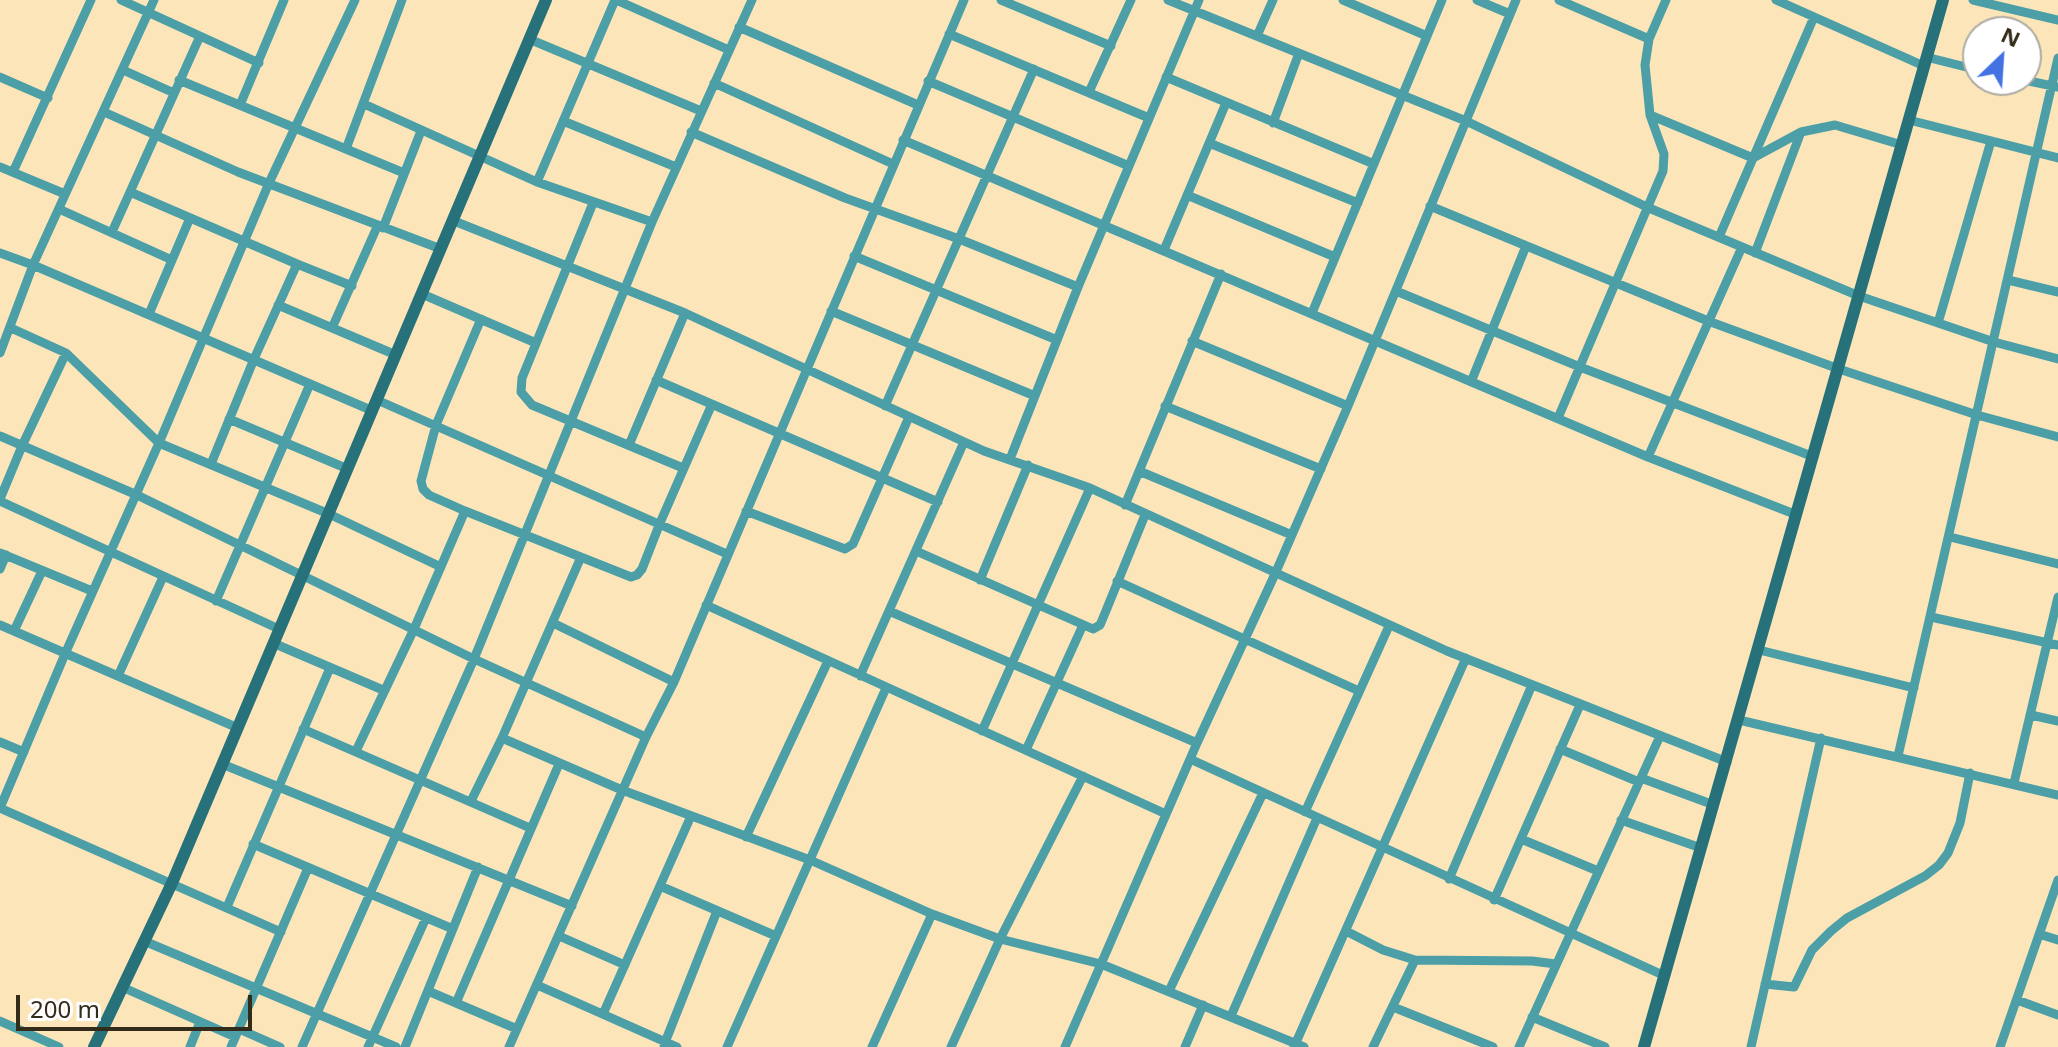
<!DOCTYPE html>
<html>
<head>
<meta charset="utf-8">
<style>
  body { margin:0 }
  #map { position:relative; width:2058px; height:1047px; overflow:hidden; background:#fce6b9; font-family:"Noto Sans",sans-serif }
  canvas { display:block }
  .north { position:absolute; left:1962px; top:16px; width:80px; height:80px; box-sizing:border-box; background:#fff; border:2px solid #aeaba3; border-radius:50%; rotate:25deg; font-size:22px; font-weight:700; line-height:32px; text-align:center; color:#342c1a }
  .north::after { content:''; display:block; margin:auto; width:28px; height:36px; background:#4372e3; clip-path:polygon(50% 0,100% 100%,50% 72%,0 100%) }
  .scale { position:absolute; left:16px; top:995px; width:236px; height:36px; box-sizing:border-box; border:4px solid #342c1a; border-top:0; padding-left:10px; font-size:24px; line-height:28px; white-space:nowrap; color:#342c1a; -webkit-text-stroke:6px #fff; paint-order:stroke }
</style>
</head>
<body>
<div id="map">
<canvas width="2058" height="1047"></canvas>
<div class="north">N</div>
<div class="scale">200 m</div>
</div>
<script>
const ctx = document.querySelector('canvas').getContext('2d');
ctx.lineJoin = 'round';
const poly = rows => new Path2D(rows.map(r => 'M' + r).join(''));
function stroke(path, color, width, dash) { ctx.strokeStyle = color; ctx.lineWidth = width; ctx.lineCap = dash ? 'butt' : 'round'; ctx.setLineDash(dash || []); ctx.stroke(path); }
stroke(poly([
  [121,0,259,63],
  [154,0,33,265,373,411],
  [616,0,729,50],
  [1001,0,1111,46],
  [1168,0,1466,121,1649,208,1859,296,1994,342,2058,359],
  [1343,0,1427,36],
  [1477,0,1510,14],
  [1559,0,1649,39],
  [1776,0,1924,66],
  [1973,0,2058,20],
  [739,27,918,105],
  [949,34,1149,118],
  [200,36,130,192,297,264,352,286],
  [1257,36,1273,0],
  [529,39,701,111],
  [1926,57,1978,70],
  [123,70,174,93],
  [0,77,48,98],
  [1166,77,1374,164],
  [179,80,404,173],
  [2024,80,2058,87],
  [928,81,1129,166],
  [714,83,893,164],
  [1089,92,1131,0],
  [364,104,537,182,652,222],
  [240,105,284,0],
  [104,112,238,172,441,249],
  [1650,115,1753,158,1801,132,1835,125,1902,145],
  [1909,120,2058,158],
  [563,121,676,167],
  [1273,123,1299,53],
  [691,132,845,198,959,239,1078,287],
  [903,140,1648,457,1797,515],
  [1209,143,1358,203],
  [346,149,402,0],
  [0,167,65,194],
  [13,172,91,0],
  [537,182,615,0],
  [1187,195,1335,257],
  [593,203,522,378,521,392,532,405,683,468],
  [1430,206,1708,321,1839,369,1977,415,2058,437],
  [59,209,172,260],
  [454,221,685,313,984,451,1090,488,1447,651,1727,762],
  [383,228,421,131],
  [112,232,130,192],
  [1719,237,1814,17],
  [1164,250,1226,103],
  [0,253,33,265,0,353],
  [1755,253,1801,132],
  [854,256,1057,340],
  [2008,280,2058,292],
  [1396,291,1580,367,1814,457],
  [422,294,536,343],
  [278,305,396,355],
  [831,311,1035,396],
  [1312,313,1442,0],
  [149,314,190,218],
  [481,319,436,425,421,481,423,489,429,495,465,511,631,577,637,575,642,569,660,523,712,404],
  [1938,323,1991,141],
  [11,328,66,353,159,443,329,514,441,567],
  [332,328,377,227],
  [1192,341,1348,406],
  [656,380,938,502],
  [1471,382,1526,246],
  [377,400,727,554],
  [885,406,1034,69],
  [1165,406,1321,469],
  [1558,418,1663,171,1664,154,1650,115,1645,65,1649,39,1666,0],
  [229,419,348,469],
  [0,436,137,495,474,659,646,737],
  [629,445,685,313],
  [1648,457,1742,247],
  [1010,459,1078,287,1199,0],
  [211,464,254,359,297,264],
  [1139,471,1292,535],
  [0,499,22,446,66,353],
  [0,501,279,629],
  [1125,505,1221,274],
  [746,511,845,549,853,544,909,417],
  [1950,537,2058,564],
  [916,551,1093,629,1100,625,1103,618,1145,515],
  [0,553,92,591],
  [0,569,6,555],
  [980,580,1028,465],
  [1117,581,1359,691],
  [216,601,310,384],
  [706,605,1166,814],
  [889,611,1197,743],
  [1931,617,2058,645],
  [553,623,674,682],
  [0,625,238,728],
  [14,631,42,571],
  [273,643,383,690],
  [1759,650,1914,688],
  [118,676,163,577],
  [860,676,964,442],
  [2031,715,2058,721],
  [1739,720,2058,795],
  [303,729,530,828],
  [982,731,1090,488],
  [502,738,622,790,810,860,932,914,1000,939,1101,964,1304,1047],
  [0,742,24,752],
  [1560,749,1639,782],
  [1026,750,1083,625],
  [356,751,414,629,465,511],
  [1898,756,2058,58],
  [1190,759,1665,976],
  [222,764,572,906],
  [1641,778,1714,805],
  [2014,783,2058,597],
  [471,801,502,738,581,557],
  [0,808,65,654,159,443,269,183,355,0],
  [0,808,281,932],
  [1305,812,1389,626],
  [1621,820,1701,848],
  [746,837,828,661],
  [1521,839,1598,871],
  [253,844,453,929],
  [1449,879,1532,685],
  [660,886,776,936],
  [1494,900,1580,705],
  [227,907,330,668],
  [1346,931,1383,950,1415,960,1532,961,1556,964],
  [2039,934,2058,940],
  [559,936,625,965],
  [144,941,396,1047],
  [1765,984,1794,987,1812,950,1831,931,1847,918,1925,876,1939,865,1948,853,1960,823,1970,773],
  [537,985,677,1047],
  [122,987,235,1037],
  [428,991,517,1029],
  [1169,991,1263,793],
  [2017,1000,2058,1015],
  [456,1003,559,764],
  [1393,1007,1493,1047],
  [603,1014,691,816],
  [1231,1016,1317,818],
  [1532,1017,1605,1047],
  [0,1021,59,1047],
  [239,1029,280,1047],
  [664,1045,717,911],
  [190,1047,200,1022],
  [231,1047,308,868],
  [302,1047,474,659,652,222,752,0],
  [368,1047,426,918],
  [405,1047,478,867],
  [509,1047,646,737,674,682,964,0],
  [727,1047,886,688],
  [872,1047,932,914],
  [951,1047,1000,939,1083,776],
  [1065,1047,1197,743,1275,574,1348,406,1516,0],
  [1185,1047,1203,1005],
  [1294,1047,1466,658],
  [1373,1047,1415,960],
  [1519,1047,1660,736],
  [1751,1047,1821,738],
  [2000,1047,2058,880]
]), '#4c9fa7', 9);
stroke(poly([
  [94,1047,172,883,546,0],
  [1644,1047,1943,0]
]), '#27727a', 12);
</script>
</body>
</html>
